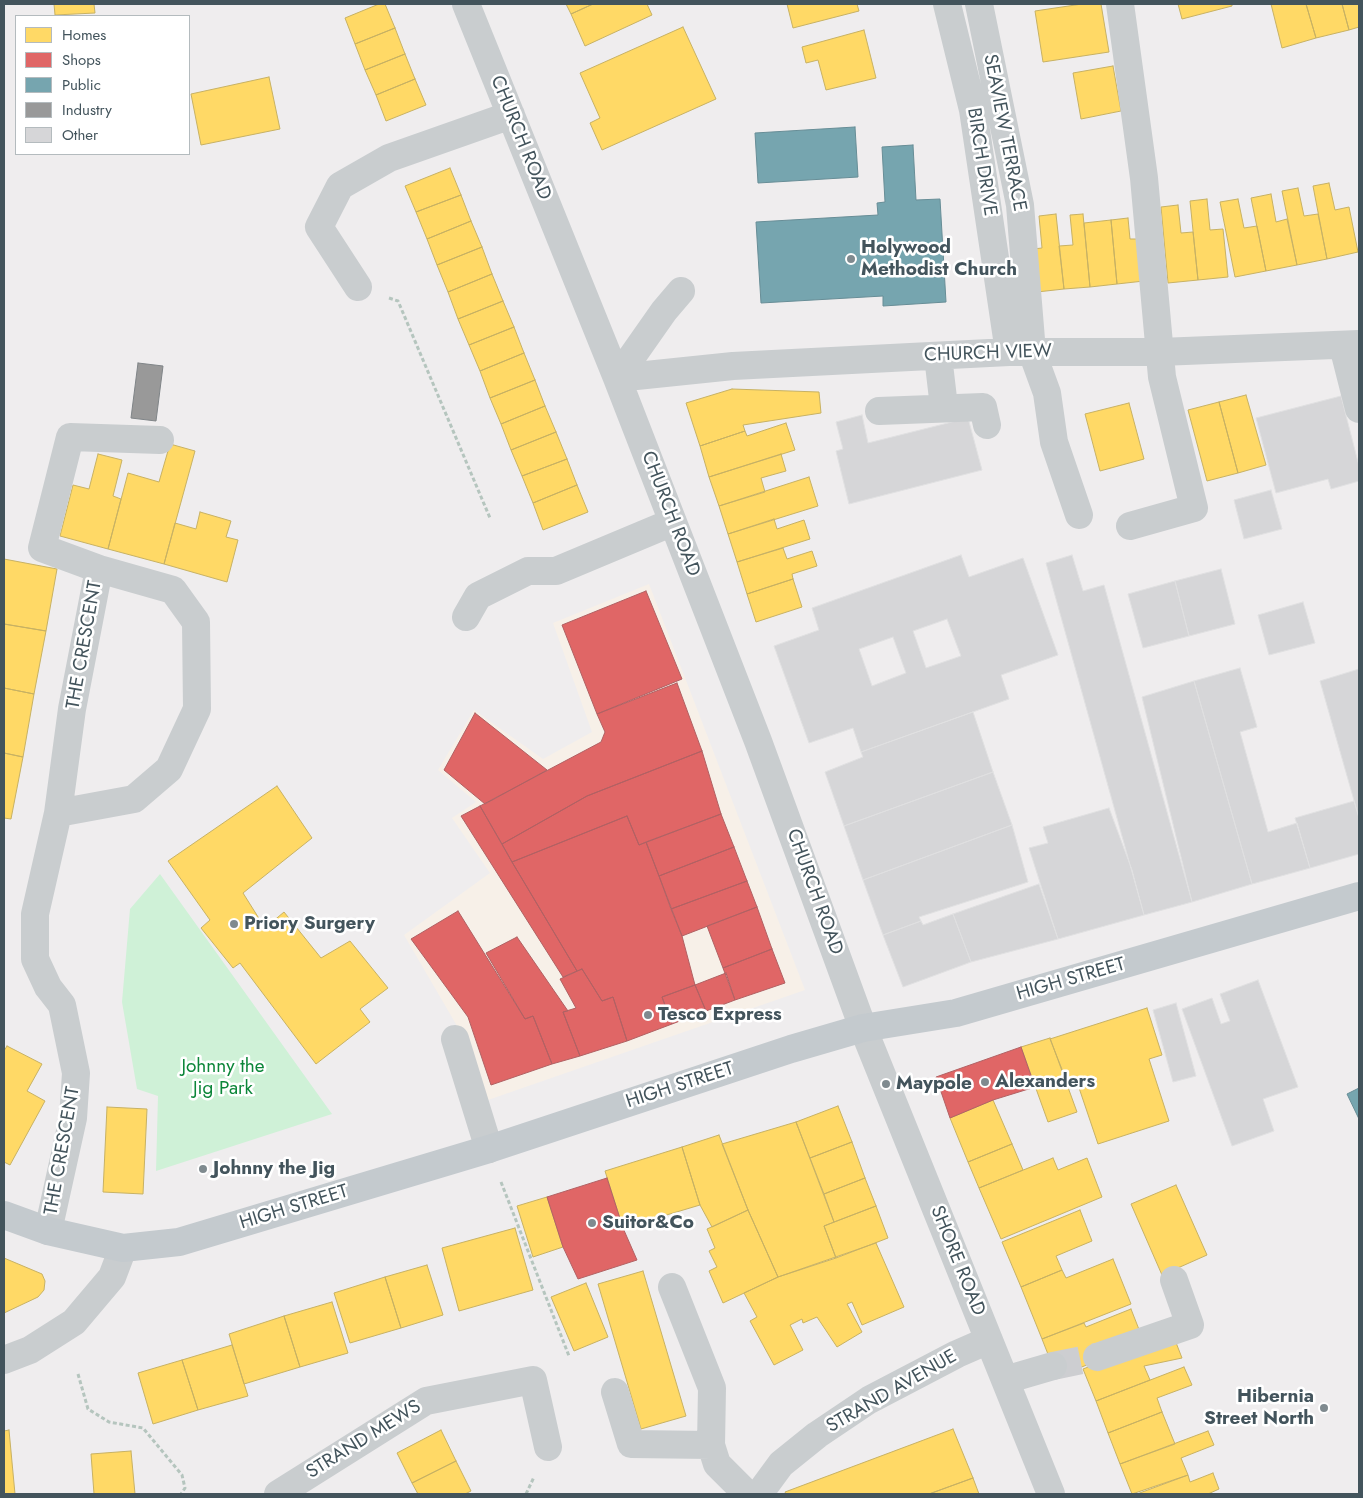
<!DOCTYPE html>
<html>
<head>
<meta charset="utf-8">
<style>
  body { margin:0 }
  #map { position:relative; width:1363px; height:1498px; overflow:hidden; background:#efedee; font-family:Jost,sans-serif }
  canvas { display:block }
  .frame { position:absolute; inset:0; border:5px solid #43545c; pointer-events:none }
  .legend { position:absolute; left:15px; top:15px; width:175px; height:140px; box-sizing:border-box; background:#fff; border:1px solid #b4bbbe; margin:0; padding:6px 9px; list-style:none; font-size:15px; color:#43545c }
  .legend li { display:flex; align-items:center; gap:10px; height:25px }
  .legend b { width:25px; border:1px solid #b4bbbe }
</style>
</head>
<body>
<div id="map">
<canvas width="1363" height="1498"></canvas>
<div class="frame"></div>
<ul class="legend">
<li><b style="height:14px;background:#ffd966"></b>Homes</li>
<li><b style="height:14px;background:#e06666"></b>Shops</li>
<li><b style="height:14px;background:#76a5af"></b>Public</li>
<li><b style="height:14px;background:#999"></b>Industry</li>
<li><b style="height:14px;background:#d6d6d8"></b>Other</li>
</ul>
</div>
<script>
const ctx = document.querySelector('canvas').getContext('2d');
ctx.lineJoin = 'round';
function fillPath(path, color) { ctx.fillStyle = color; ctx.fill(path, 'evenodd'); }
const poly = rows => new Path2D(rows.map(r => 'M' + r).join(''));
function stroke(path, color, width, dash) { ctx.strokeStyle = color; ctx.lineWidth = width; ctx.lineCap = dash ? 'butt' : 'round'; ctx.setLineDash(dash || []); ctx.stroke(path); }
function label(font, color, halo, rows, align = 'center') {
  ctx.font = font + ' Jost,sans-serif'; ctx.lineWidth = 5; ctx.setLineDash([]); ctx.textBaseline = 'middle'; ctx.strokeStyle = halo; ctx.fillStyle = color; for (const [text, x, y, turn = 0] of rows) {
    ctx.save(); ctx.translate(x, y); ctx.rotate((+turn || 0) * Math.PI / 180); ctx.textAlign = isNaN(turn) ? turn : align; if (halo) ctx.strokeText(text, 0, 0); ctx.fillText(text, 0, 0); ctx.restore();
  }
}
fillPath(poly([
  [649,584,805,990,488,1100,460,1031,404,935,490,873,452,818,476,802,438,770,474,710,543,759,592,732,553,623]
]), '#f7f0e8');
fillPath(poly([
  [160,874,332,1114,156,1171,158,1096,137,1089,122,1002,130,909]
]), '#cff1d7');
const homes = poly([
  [54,4,94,4,95,13,55,15,54,4],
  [379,4,385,4,395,28,355,44,345,18,379,4],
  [566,4,593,4,571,14,566,4],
  [593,4,647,4,652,15,585,46,571,14,593,4],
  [787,4,857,4,859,11,793,28,787,4],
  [1082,4,1101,4,1109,52,1043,62,1035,11,1082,4],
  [1178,4,1232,4,1232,6,1182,19,1178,4],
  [1271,4,1306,4,1316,38,1282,48,1271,4],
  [1306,4,1342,4,1349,30,1316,38,1306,4],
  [1342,4,1359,4,1359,27,1349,30,1342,4],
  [683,27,716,99,602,150,590,123,600,118,580,73,683,27],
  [395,28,405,54,365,70,355,44,395,28],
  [864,30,876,78,826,90,818,60,806,63,802,47,864,30],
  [405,54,415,79,376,95,365,70,405,54],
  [1113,66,1121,111,1081,119,1073,73,1113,66],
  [269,77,280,129,201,145,191,94,269,77],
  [415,79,426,105,386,121,376,95,415,79],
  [450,168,461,195,416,212,405,186,450,168],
  [1329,183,1335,210,1349,207,1358,252,1327,259,1313,186,1329,183],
  [1298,188,1304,216,1318,214,1327,259,1297,265,1282,191,1298,188],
  [1271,194,1276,222,1287,219,1297,265,1266,271,1251,198,1271,194],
  [461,195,471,221,427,239,416,212,461,195],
  [1207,199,1210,230,1223,229,1228,277,1198,280,1190,201,1207,199],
  [1238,199,1244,228,1257,226,1266,271,1235,277,1220,202,1238,199],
  [1178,205,1181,233,1193,232,1198,280,1168,283,1161,207,1178,205],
  [1056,214,1064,289,1037,292,1033,249,1042,248,1039,216,1056,214],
  [1083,214,1090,287,1064,289,1059,246,1073,245,1070,215,1083,214],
  [1128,218,1130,239,1140,239,1144,281,1117,284,1111,220,1128,218],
  [1111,220,1117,284,1090,287,1084,223,1111,220],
  [471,221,482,247,437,265,427,239,471,221],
  [482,247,492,274,448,292,437,265,482,247],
  [492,274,503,301,458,319,448,292,492,274],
  [503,301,514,327,469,345,458,319,503,301],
  [514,327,524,353,480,371,469,345,514,327],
  [524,353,535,380,490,398,480,371,524,353],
  [535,380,545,406,501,424,490,398,535,380],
  [732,389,819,392,821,413,743,425,745,431,700,446,686,403,732,389],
  [1246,395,1266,465,1238,473,1219,402,1246,395],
  [1219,402,1238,473,1207,481,1188,410,1219,402],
  [1129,403,1144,459,1100,471,1085,414,1129,403],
  [545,406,556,432,511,450,501,424,545,406],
  [786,423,795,450,709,477,700,446,745,431,747,436,786,423],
  [556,432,567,459,522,476,511,450,556,432],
  [170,444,195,451,164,564,108,549,128,473,159,482,170,444],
  [98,454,122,460,113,496,121,499,108,549,60,536,73,485,89,489,98,454],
  [781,454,786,471,761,478,765,492,719,506,709,477,781,454],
  [567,459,577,485,533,503,522,476,567,459],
  [809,477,818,506,728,534,719,506,809,477],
  [577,485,588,512,543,530,533,503,577,485],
  [200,512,231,521,226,537,238,540,227,582,164,564,175,523,196,529,200,512],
  [774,519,777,529,804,520,810,539,737,562,728,534,774,519],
  [783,548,787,559,812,551,817,566,792,574,793,579,747,594,737,562,783,548],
  [4,559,57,569,46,631,4,624,4,559],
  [793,579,802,607,756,622,747,594,793,579],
  [4,624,46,631,34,694,4,688,4,624],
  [4,688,34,694,23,757,4,753,4,688],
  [4,753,23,757,11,819,4,818,4,753],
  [277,786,312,838,243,893,265,928,284,912,321,958,350,941,388,988,360,1009,370,1022,316,1064,240,963,233,968,201,928,210,920,168,861,277,786],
  [1147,1008,1162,1055,1149,1059,1169,1121,1098,1144,1076,1079,1067,1082,1050,1039,1147,1008],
  [1050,1038,1077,1112,1048,1122,1021,1047,1050,1038],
  [7,1046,42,1064,27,1091,45,1101,10,1165,4,1162,4,1051,7,1046],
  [993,1100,1012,1144,968,1162,950,1118,993,1100],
  [838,1106,852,1142,810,1158,796,1122,838,1106],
  [107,1107,147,1109,143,1194,103,1192,107,1107],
  [796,1122,834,1222,824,1226,836,1258,778,1277,748,1210,722,1144,796,1122],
  [719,1135,748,1210,712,1227,700,1205,682,1147,719,1135],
  [852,1142,865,1178,824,1194,810,1158,852,1142],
  [1012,1144,1023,1170,979,1188,968,1162,1012,1144],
  [682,1147,700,1205,623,1228,605,1171,682,1147],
  [1053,1158,1058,1170,1087,1158,1102,1197,1001,1239,979,1188,1053,1158],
  [865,1178,876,1206,834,1222,824,1194,865,1178],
  [1176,1185,1207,1255,1162,1275,1131,1204,1176,1185],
  [547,1197,563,1247,533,1257,517,1206,547,1197],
  [876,1206,888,1238,836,1258,824,1226,876,1206],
  [748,1210,778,1277,723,1303,709,1271,717,1267,709,1251,715,1248,707,1229,748,1210],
  [1080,1210,1092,1241,1056,1256,1062,1270,1021,1287,1002,1242,1080,1210],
  [515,1228,533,1290,459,1311,442,1248,515,1228],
  [876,1243,904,1307,862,1325,852,1302,847,1304,862,1332,837,1347,817,1317,803,1323,802,1319,790,1325,803,1350,774,1365,750,1321,757,1317,744,1293,778,1277,876,1243],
  [4,1258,42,1274,45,1281,44,1290,38,1297,4,1313,4,1258],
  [1113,1259,1131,1304,1042,1339,1021,1287,1062,1270,1066,1278,1113,1259],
  [427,1265,443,1315,401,1328,385,1277,427,1265],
  [643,1271,686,1416,641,1429,598,1284,643,1271],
  [385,1277,401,1328,350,1343,334,1293,385,1277],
  [586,1283,608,1337,574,1351,551,1297,586,1283],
  [332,1302,348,1353,300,1367,284,1316,332,1302],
  [1131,1309,1140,1332,1099,1360,1057,1377,1042,1339,1084,1323,1086,1327,1131,1309],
  [284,1316,300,1367,244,1384,229,1334,284,1316],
  [1175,1340,1182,1358,1144,1366,1150,1380,1096,1401,1083,1369,1138,1348,1175,1340],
  [232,1345,248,1396,198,1410,182,1360,232,1345],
  [182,1360,198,1410,153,1424,138,1373,182,1360],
  [1184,1367,1192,1385,1157,1398,1162,1412,1108,1433,1096,1401,1184,1367],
  [1162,1412,1175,1444,1120,1464,1108,1433,1162,1412],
  [953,1429,973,1478,929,1494,786,1494,785,1492,953,1429],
  [9,1430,15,1494,4,1494,4,1431,9,1430],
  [441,1430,456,1461,412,1483,397,1453,441,1430],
  [1208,1431,1214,1445,1181,1458,1188,1475,1132,1494,1120,1464,1208,1431],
  [131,1451,135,1494,94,1494,91,1454,131,1451],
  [456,1461,471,1491,465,1494,418,1494,412,1483,456,1461],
  [1213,1473,1219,1489,1208,1494,1137,1494,1188,1475,1190,1482,1213,1473],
  [973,1478,979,1494,929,1494,973,1478]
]);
fillPath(homes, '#ffd966');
stroke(homes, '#c7b163', 1);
const shops = poly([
  [646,591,682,679,597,714,562,625,646,591],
  [677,683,702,751,587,796,502,844,480,806,601,742,605,732,597,714,677,683],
  [475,713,547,770,485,804,444,770,475,713],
  [702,751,721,814,639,845,627,816,512,862,502,844,587,796,702,751],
  [480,806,512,862,577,971,563,977,461,816,480,806],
  [721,814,734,847,659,876,646,842,721,814],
  [627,816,639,845,646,842,682,936,695,985,662,997,672,1024,627,1041,613,997,602,1001,582,969,577,971,512,862,627,816],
  [734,847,747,881,671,909,659,876,734,847],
  [747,881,757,907,682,936,671,909,747,881],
  [757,907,772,949,723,968,707,926,757,907],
  [458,911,525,1019,533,1016,552,1064,491,1085,468,1017,411,939,458,911],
  [517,937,568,1011,563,1012,580,1056,552,1064,533,1016,525,1019,486,953,517,937],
  [772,949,785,983,735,1000,723,968,772,949],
  [582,969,602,1001,613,997,627,1041,580,1056,563,1012,576,1008,560,979,582,969],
  [726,973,735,1000,706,1011,695,985,726,973],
  [695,985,706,1011,672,1024,662,997,695,985],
  [1021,1047,1035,1087,993,1100,950,1118,936,1077,1021,1047],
  [607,1178,623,1228,637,1260,578,1279,563,1247,547,1197,607,1178]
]);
fillPath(shops, '#e06666');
stroke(shops, '#b16163', 1);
const public = poly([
  [855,127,858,177,758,183,755,133,855,127],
  [913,145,916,200,940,199,946,302,883,306,883,296,761,303,756,222,878,215,877,203,885,202,882,147,913,145],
  [1359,1088,1359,1119,1347,1094,1359,1088]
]);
fillPath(public, '#76a5af');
stroke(public, '#678d96', 1);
const industry = poly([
  [138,363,163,366,156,421,131,418,138,363]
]);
fillPath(industry, '#999');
stroke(industry, '#7f8487', 1);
const building = poly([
  [1341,396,1359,466,1359,481,1331,489,1328,479,1276,493,1256,418,1341,396],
  [862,415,868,443,968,418,982,470,849,504,836,451,843,449,836,422,862,415],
  [1271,490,1282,529,1244,539,1234,500,1271,490],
  [961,555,969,577,1023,558,1058,655,1001,675,1009,699,861,752,853,728,809,743,774,646,819,630,812,608,961,555],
  [947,619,961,656,926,668,913,631,947,619],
  [893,637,906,673,872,686,859,649,893,637],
  [1072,555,1083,591,1104,585,1192,902,1144,915,1046,563,1072,555],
  [1221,569,1235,624,1189,636,1175,581,1221,569],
  [1175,581,1189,636,1143,648,1128,594,1175,581],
  [1303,602,1315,643,1269,655,1258,615,1303,602],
  [1240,668,1257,727,1240,732,1268,832,1297,823,1310,868,1252,884,1194,681,1240,668],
  [1359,669,1359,818,1320,681,1359,669],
  [1194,681,1252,884,1192,902,1142,697,1194,681],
  [973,712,993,772,844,826,825,772,863,757,861,752,973,712],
  [993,772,1012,825,863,880,844,826,993,772],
  [1354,801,1359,818,1359,854,1310,868,1295,818,1354,801],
  [1109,808,1132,870,1144,915,1058,939,1029,848,1048,843,1043,827,1109,808],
  [1012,825,1028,882,919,917,921,921,883,935,863,880,1012,825],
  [1039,884,1058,939,971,962,953,914,1039,884],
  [953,914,971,962,903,987,883,935,921,921,923,925,953,914],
  [1258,980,1298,1087,1263,1099,1274,1131,1232,1146,1182,1009,1212,998,1221,1024,1230,1021,1220,994,1258,980],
  [1176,1003,1196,1076,1173,1082,1153,1010,1176,1003]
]);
fillPath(building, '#d6d6d8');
stroke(building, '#e0e0e1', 1);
stroke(poly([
  [1053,1366,1097,1357]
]), '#cdced1', 28, [28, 14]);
stroke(poly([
  [389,298,398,301,490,518],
  [501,1182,569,1356],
  [78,1374,88,1409,109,1422,143,1428,182,1475,185,1488,181,1494],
  [526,1494,534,1477]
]), '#b5c5be', 3, [4, 2.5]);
stroke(poly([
  [466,4,617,378,758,741,863,1028,1051,1494],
  [947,4,973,110,1009,352],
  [979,4,1020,205,1032,352,1047,393,1054,442,1079,515],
  [1120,4,1144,178,1162,377,1194,508,1130,526],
  [358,287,319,227,340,186,389,158,511,115],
  [1343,346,1359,409],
  [938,356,944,407],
  [617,378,733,366,1009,352,1160,352,1359,344],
  [617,378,664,311,681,291],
  [879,411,983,407,987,425],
  [99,569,42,548,70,437,160,440],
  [466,617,478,596,528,571,556,571,673,522],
  [455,1039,489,1149],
  [48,1231,73,1118,76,1073,62,1005,48,987,35,959,35,914,58,813,72,709,99,569,173,590,196,622,197,709,169,769,134,799,58,813],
  [672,1287,712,1388,711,1445,717,1464,747,1494],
  [1097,1357,1190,1325,1174,1280],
  [4,1360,30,1350,74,1322,112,1277,123,1248],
  [1005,1380,1053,1366],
  [615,1392,631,1444,711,1445],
  [278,1494,426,1401,533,1380,548,1447],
  [759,1494,781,1464,817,1435,869,1400,957,1354,989,1340]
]), '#c9cdcf', 28);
stroke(poly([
  [4,1215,48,1231,123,1248,179,1242,489,1149,791,1049,863,1028,956,1013,1359,896]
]), '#c4cace', 28);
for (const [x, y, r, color] of [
  [851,259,5,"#7f8a8f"],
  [234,924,5,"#7f8a8f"],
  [648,1015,5,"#7f8a8f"],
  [985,1082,5,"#7f8a8f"],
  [886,1084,5,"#7f8a8f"],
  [203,1169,5,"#7f8a8f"],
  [592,1223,5,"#7f8a8f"],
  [1324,1408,5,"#7f8a8f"]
]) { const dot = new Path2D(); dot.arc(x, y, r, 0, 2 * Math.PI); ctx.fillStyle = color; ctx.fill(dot); stroke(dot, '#fff', 2); }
label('19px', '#43545c', '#fff', [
  ["SEAVIEW TERRACE",1004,133,79],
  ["CHURCH ROAD",520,138,68],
  ["BIRCH DRIVE",981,162,81],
  ["CHURCH VIEW",988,354,-2],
  ["CHURCH ROAD",670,514,69],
  ["THE CRESCENT",85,645,-80],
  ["CHURCH ROAD",814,892,70],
  ["HIGH STREET",1071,980,-16],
  ["HIGH STREET",680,1086,-18],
  ["THE CRESCENT",63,1151,-80],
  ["HIGH STREET",294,1208,-17],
  ["SHORE ROAD",957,1261,68],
  ["STRAND AVENUE",892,1392,-30],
  ["STRAND MEWS",364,1440,-32]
]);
label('bold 19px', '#43545c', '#fff', [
  ["Holywood",861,248],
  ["Methodist Church",861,270],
  ["Priory Surgery",244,924],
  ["Tesco Express",658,1015],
  ["Alexanders",995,1082],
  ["Maypole",896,1084],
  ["Johnny the Jig",213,1169],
  ["Suitor&Co",602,1223],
  ["Hibernia",1314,1397,"right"],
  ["Street North",1314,1419,"right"]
], 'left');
label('19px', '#0c8639', '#fff', [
  ["Johnny the",223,1067],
  ["Jig Park",223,1089]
]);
</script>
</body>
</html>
